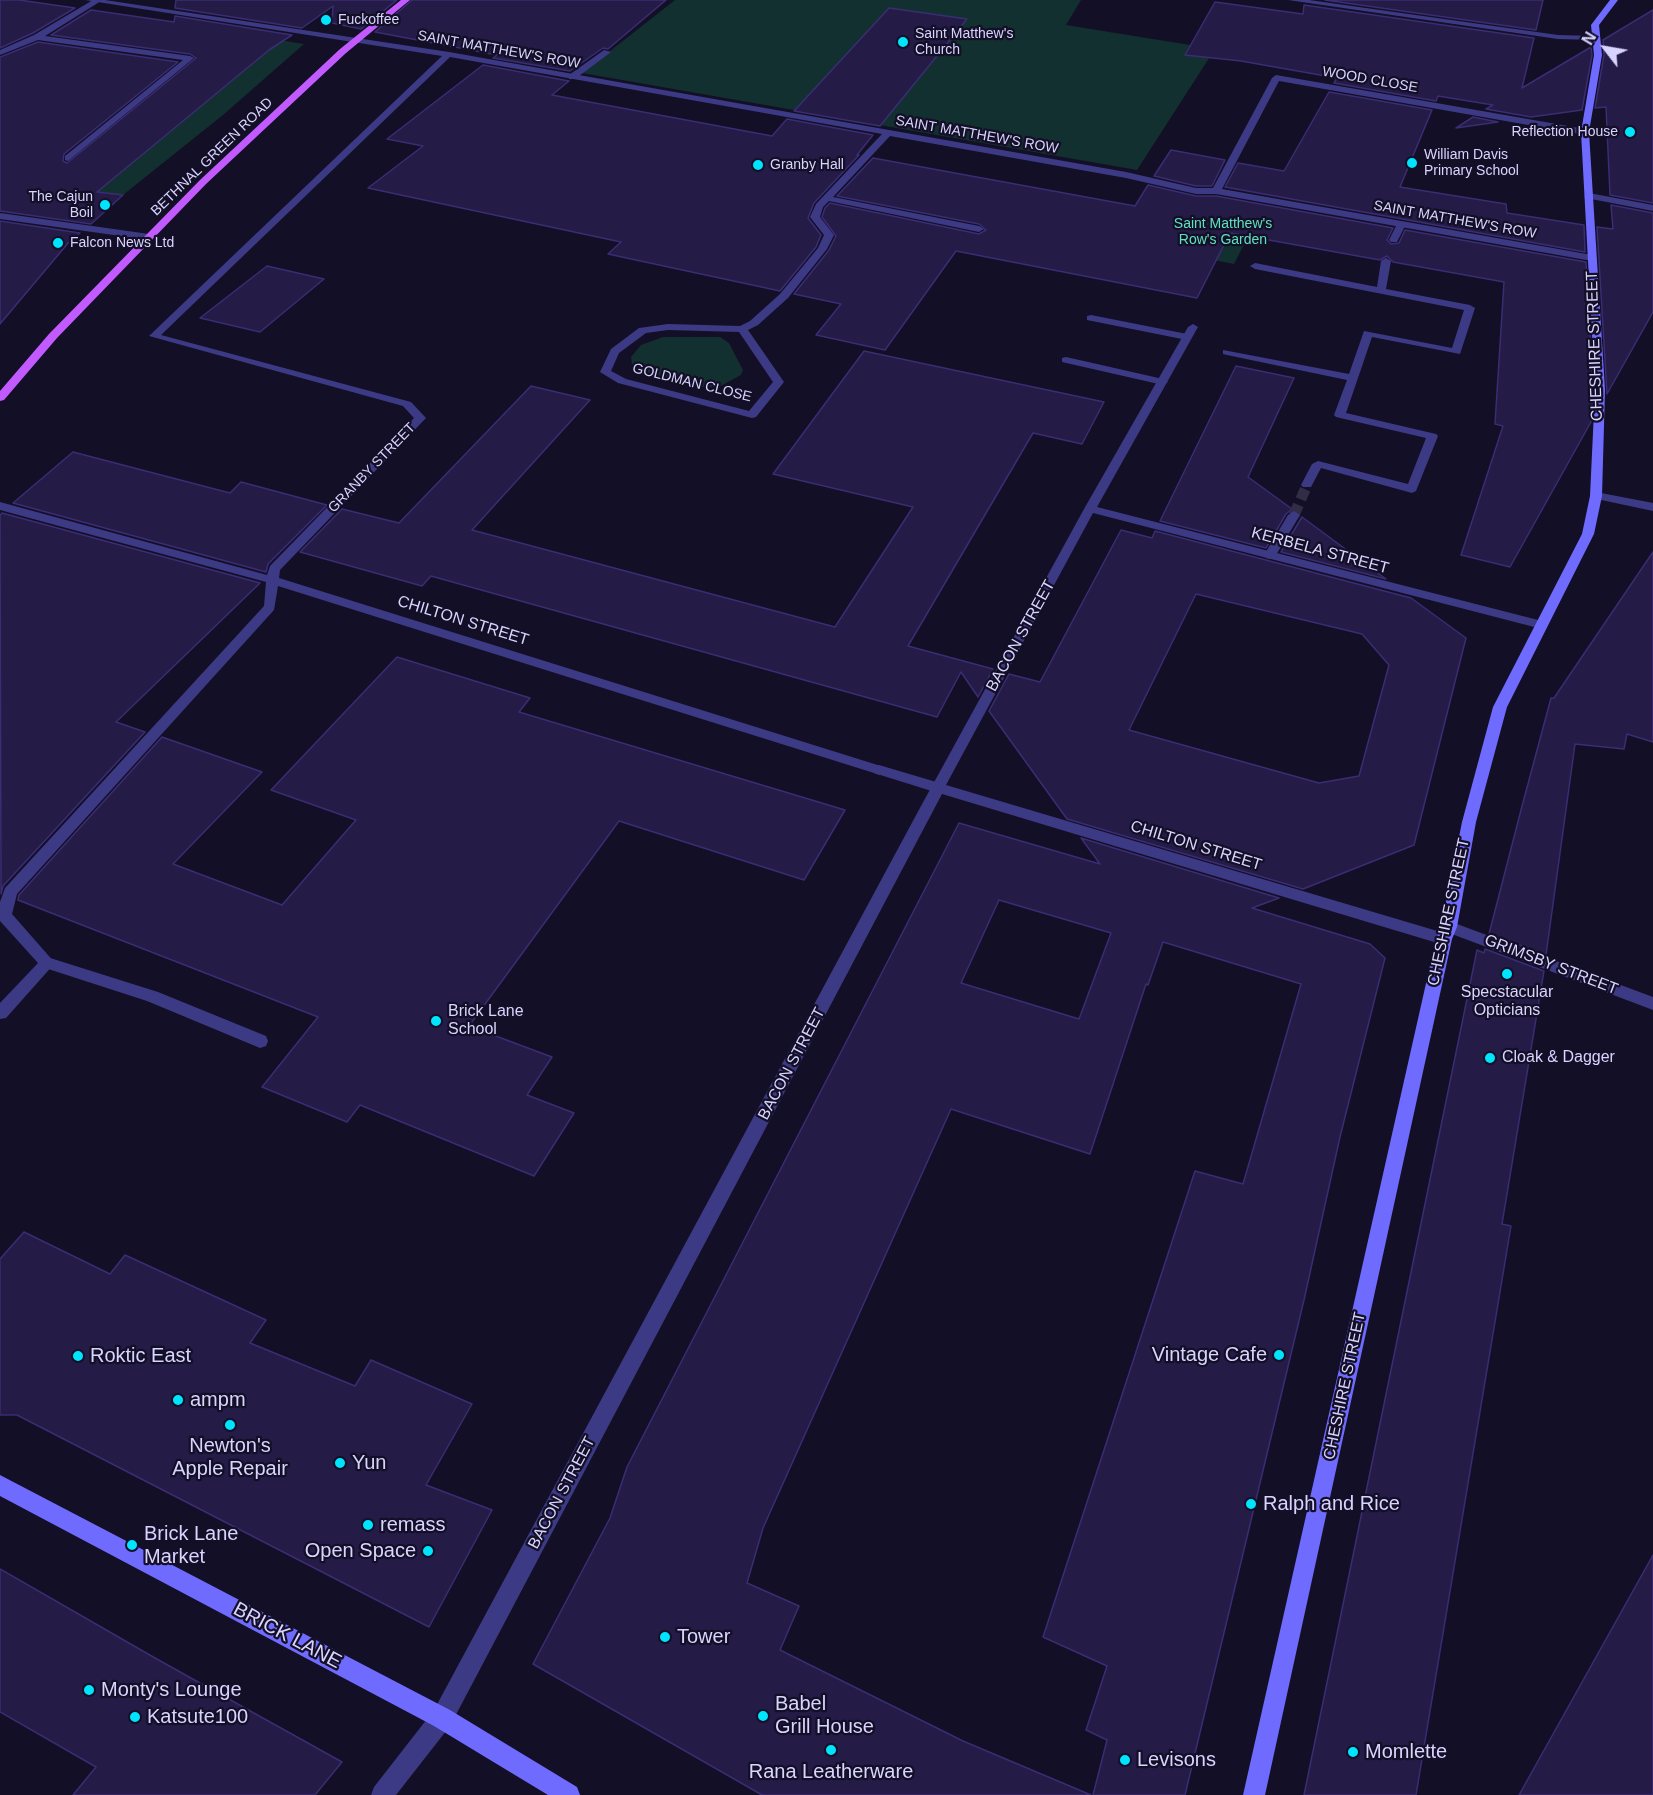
<!DOCTYPE html>
<html>
<head>
<meta charset="utf-8">
<style>
  body { margin:0 }
  #map { position:relative; width:1653px; height:1795px; overflow:hidden; background:#130f26; font-family:Arial,sans-serif }
  canvas { display:block }
  .north { position:absolute; left:1575px; top:18px; width:60px; height:60px; -webkit-text-stroke:4px #130f26; paint-order:stroke; rotate:301deg; font-size:16px; font-weight:700; line-height:24px; text-align:center; color:#d9d4ff }
  .north::after { content:''; display:block; margin:auto; width:21px; height:27px; background:#d9d4ff; clip-path:polygon(50% 0,100% 100%,50% 72%,0 100%) }
</style>
</head>
<body>
<div id="map">
<canvas width="1653" height="1795"></canvas>
<div class="north">N</div>
</div>
<script>
const ctx = document.querySelector('canvas').getContext('2d');
ctx.lineJoin = 'round';
function fillPath(path, color) { ctx.fillStyle = color; ctx.fill(path, 'evenodd'); }
const poly = rows => new Path2D(rows.map(r => 'M' + r).join(''));
function stroke(path, color, width, dash) { ctx.strokeStyle = color; ctx.lineWidth = width; ctx.lineCap = dash ? 'butt' : 'round'; ctx.setLineDash(dash || []); ctx.stroke(path); }
function label(font, color, halo, rows, align = 'center') {
  ctx.font = font + ' Arial,sans-serif'; ctx.lineWidth = 4.5; ctx.setLineDash([]); ctx.textBaseline = 'middle'; ctx.strokeStyle = halo; ctx.fillStyle = color; for (const [text, x, y, turn = 0] of rows) {
    ctx.save(); ctx.translate(x, y); ctx.rotate((+turn || 0) * Math.PI / 180); ctx.textAlign = isNaN(turn) ? turn : align; if (halo) ctx.strokeText(text, 0, 0); ctx.fillText(text, 0, 0); ctx.restore();
  }
}
fillPath(poly([
  [675,0,1081,0,1066,25,1215,49,1137,170,582,73],
  [260,37,304,44,223,115,123,195,65,188,99,155,137,159,231,82],
  [1262,210,1234,264,1182,254],
  [663,337,720,337,729,343,743,370,741,375,719,387,700,387,640,372,632,365,631,357,641,345]
]), '#12302f');
const building = poly([
  [0,0,19,0,75,8,33,33,0,48,0,0],
  [176,0,397,0,361,29,332,23,333,6,302,28,175,8,176,0],
  [412,0,666,0,608,49,603,48,570,71,493,58,497,55,375,32,412,0],
  [1325,0,1543,0,1536,30,1325,0],
  [1215,2,1303,14,1304,5,1534,38,1522,88,1591,47,1592,55,1582,110,1531,117,1486,109,1493,105,1438,96,1436,101,1334,83,1337,78,1241,61,1185,55,1215,2],
  [889,8,967,19,880,126,794,111,889,8],
  [91,10,174,22,175,16,292,35,269,50,97,192,123,195,91,224,0,211,0,57,38,42,178,62,64,154,63,161,67,163,196,58,190,54,51,35,91,10],
  [1653,10,1653,203,1610,195,1606,107,1595,108,1604,55,1603,40,1653,10],
  [483,65,569,81,552,95,772,136,787,119,873,135,857,155,859,155,814,203,808,218,821,235,816,247,780,291,608,254,621,242,368,188,423,146,387,139,483,65],
  [1329,92,1432,110,1400,187,1506,204,1507,213,1584,225,1585,252,1225,187,1238,163,1284,171,1329,92],
  [1473,117,1498,122,1456,128,1473,117],
  [1171,150,1225,160,1212,186,1196,186,1154,176,1171,150],
  [873,158,1135,206,1148,185,1196,196,1216,196,1393,228,1387,240,1391,244,1399,243,1405,230,1586,262,1593,390,1591,422,1510,567,1461,555,1503,426,1495,424,1504,282,1393,262,1387,256,1380,260,1230,233,1197,298,956,251,885,350,816,335,841,304,794,294,829,250,836,236,822,217,825,208,830,203,979,234,986,230,979,224,837,196,873,158],
  [1611,205,1653,213,1653,312,1607,394,1597,227,1613,229,1611,205],
  [0,221,80,233,69,242,0,324,0,221],
  [267,266,324,279,260,332,200,318,267,266],
  [864,351,1104,402,1082,444,1033,433,908,646,993,669,978,697,961,672,937,717,431,576,422,586,300,552,342,509,399,523,531,386,590,400,472,530,835,627,913,507,773,474,864,351],
  [1236,366,1294,378,1248,477,1292,509,1286,514,1266,548,1160,521,1236,366],
  [73,452,230,493,241,482,327,505,268,564,266,572,13,503,73,452],
  [2,513,260,583,116,722,145,732,3,886,1,894,0,515,2,513],
  [1302,517,1386,579,1281,552,1302,517],
  [1121,530,1152,538,1155,531,1411,598,1466,638,1414,845,1303,889,1067,819,989,711,1009,674,1040,682,1121,530],
  [1196,594,1362,634,1389,665,1359,776,1319,783,1129,730,1196,594],
  [1653,552,1653,742,1627,734,1624,749,1575,744,1546,955,1489,934,1521,810,1551,698,1554,698,1653,552],
  [397,657,530,698,519,712,845,810,804,880,619,821,469,1026,552,1057,527,1095,574,1113,534,1176,360,1105,347,1122,262,1087,318,1017,18,900,19,895,162,737,262,772,173,864,282,905,356,820,271,790,397,657],
  [959,823,1100,864,1081,838,1279,898,1252,908,1370,944,1385,958,1340,1137,1304,1300,1185,1795,1093,1795,1107,1740,1086,1730,1107,1666,1043,1637,1195,1171,1243,1184,1301,984,1163,942,1148,985,1146,984,1090,1154,951,1109,763,1528,747,1583,799,1606,780,1650,963,1741,1091,1795,762,1795,533,1664,610,1518,627,1467,959,823],
  [999,900,1111,933,1079,1019,961,983,999,900],
  [1485,949,1544,971,1502,1224,1511,1226,1416,1795,1304,1795,1477,950,1484,953,1485,949],
  [24,1232,110,1274,125,1255,266,1320,250,1343,355,1386,371,1360,472,1404,426,1485,492,1510,429,1627,17,1415,0,1415,0,1259,24,1232],
  [1653,1555,1653,1795,1519,1795,1653,1555],
  [0,1569,155,1658,342,1762,315,1795,73,1795,96,1767,0,1712,0,1569]
]);
fillPath(building, '#241b47');
stroke(building, '#3b2d73', 1.5);
stroke(poly([
  [1294,515,1307,485]
]), '#312d47', 11, [11, 6]);
fillPath(poly([
  [93,0,101,1,45,36,190,56,194,58,68,161,65,160,65,156,183,60,38,40,0,55,0,50,34,35,93,0],
  [604,50,611,52,575,79,569,79,569,75,604,50],
  [1398,222,1406,224,1397,242,1391,242,1389,240,1398,222],
  [1386,258,1391,261,1386,289,1470,305,1475,308,1460,354,1372,337,1346,413,1436,434,1438,436,1416,491,1412,493,1321,468,1311,487,1303,487,1301,485,1312,464,1318,461,1408,484,1426,438,1336,417,1334,415,1347,380,1227,355,1223,354,1223,350,1349,374,1364,331,1452,348,1464,310,1255,269,1250,266,1255,263,1377,287,1381,261,1386,258],
  [1091,315,1187,334,1192,337,1187,340,1087,320,1087,316,1091,315],
  [1066,357,1163,379,1168,382,1163,385,1062,362,1062,358,1066,357],
  [1596,492,1653,503,1653,511,1592,498,1590,496,1596,492],
  [1294,511,1300,515,1276,555,1270,559,1266,558,1264,555,1288,515,1294,511],
  [879,765,943,784,945,788,938,793,874,773,872,770,879,765],
  [1449,921,1653,997,1653,1010,1444,931,1441,927,1444,923,1449,921],
  [47,957,158,992,266,1036,268,1041,266,1046,260,1048,147,1001,42,967,39,963,42,959,47,957]
]), '#3d3a85');
fillPath(poly([
  [85,0,105,0,449,52,1126,172,1196,188,1213,188,1272,78,1276,75,1585,129,1589,132,1585,135,1279,81,1222,189,1592,255,1597,258,1592,261,1216,194,1196,194,1126,178,890,136,833,197,979,226,984,229,979,232,829,201,823,207,820,217,834,235,827,249,788,298,758,325,748,330,784,382,756,417,752,418,618,383,600,372,611,349,639,328,668,324,740,326,750,321,780,294,818,248,824,235,810,217,816,204,882,134,450,57,161,335,411,402,426,418,280,570,279,578,884,767,886,770,879,775,874,773,278,586,274,610,17,894,12,914,55,963,6,1018,0,1019,0,1003,38,963,0,921,0,902,5,888,264,606,266,582,0,510,0,502,267,575,270,566,414,418,403,406,149,336,442,56,85,0],
  [668,330,739,332,773,382,749,411,626,379,611,371,619,353,646,333,668,330],
  [1288,0,1309,0,1558,35,1595,36,1599,38,1595,40,1558,39,1288,0],
  [1589,193,1653,205,1653,211,1586,198,1584,196,1589,193],
  [0,213,149,234,154,237,149,240,0,219,0,213],
  [1193,324,1198,327,1097,507,1542,621,1548,625,1542,629,1093,513,946,785,1444,933,1449,935,1452,939,1449,943,1444,945,942,794,450,1726,396,1795,371,1795,374,1787,434,1710,921,806,1084,509,1188,327,1193,324]
]), '#3d3a85');
fillPath(poly([
  [1610,0,1618,0,1599,25,1602,55,1589,132,1605,390,1602,496,1594,534,1507,707,1476,822,1457,927,1452,939,1265,1795,1243,1795,1436,939,1441,927,1462,822,1493,707,1582,534,1590,496,1595,390,1581,132,1594,55,1591,25,1610,0],
  [0,1475,450,1710,577,1787,580,1795,548,1795,434,1726,0,1496,0,1475]
]), '#6f6bff');
fillPath(poly([
  [401,0,410,0,346,53,206,184,57,338,4,400,0,401,0,391,49,334,200,180,340,49,401,0]
]), '#c25bff');
for (const [x, y, r, color] of [
  [326,20,6,"#00e5ff"],
  [903,42,6,"#00e5ff"],
  [1630,132,6,"#00e5ff"],
  [1412,163,6,"#00e5ff"],
  [758,165,6,"#00e5ff"],
  [105,205,6,"#00e5ff"],
  [58,243,6,"#00e5ff"],
  [1507,974,6,"#00e5ff"],
  [436,1021,6,"#00e5ff"],
  [1490,1058,6,"#00e5ff"],
  [1279,1355,6,"#00e5ff"],
  [78,1356,6,"#00e5ff"],
  [178,1400,6,"#00e5ff"],
  [230,1425,6,"#00e5ff"],
  [340,1463,6,"#00e5ff"],
  [1251,1504,6,"#00e5ff"],
  [368,1525,6,"#00e5ff"],
  [132,1545,6,"#00e5ff"],
  [428,1551,6,"#00e5ff"],
  [665,1637,6,"#00e5ff"],
  [89,1690,6,"#00e5ff"],
  [763,1716,6,"#00e5ff"],
  [135,1717,6,"#00e5ff"],
  [831,1750,6,"#00e5ff"],
  [1353,1752,6,"#00e5ff"],
  [1125,1760,6,"#00e5ff"]
]) { const dot = new Path2D(); dot.arc(x, y, r, 0, 2 * Math.PI); ctx.fillStyle = color; ctx.fill(dot); stroke(dot, '#130f26', 2); }
label('14px', '#d9d4ff', '#130f26', [
  ["Fuckoffee",338,20],
  ["Saint Matthew's",915,34],
  ["Church",915,50],
  ["Reflection House",1618,132,"right"],
  ["William Davis",1424,155],
  ["Primary School",1424,171],
  ["Granby Hall",770,165],
  ["The Cajun",93,197,"right"],
  ["Boil",93,213,"right"],
  ["Falcon News Ltd",70,243]
], 'left');
label('14px', '#d9d4ff', '#130f26', [
  ["SAINT MATTHEW'S ROW",499,50,10],
  ["WOOD CLOSE",1370,80,10],
  ["SAINT MATTHEW'S ROW",977,135,10],
  ["BETHNAL GREEN ROAD",212,157,-44],
  ["SAINT MATTHEW'S ROW",1455,220,10],
  ["GOLDMAN CLOSE",692,383,14],
  ["GRANBY STREET",372,468,-46]
]);
label('14px', '#5fe0c0', '#130f26', [
  ["Saint Matthew's",1223,224],
  ["Row's Garden",1223,240]
]);
label('16px', '#d9d4ff', '#130f26', [
  ["CHESHIRE STREET",1595,346,-92],
  ["KERBELA STREET",1320,551,15],
  ["CHILTON STREET",463,621,17],
  ["BACON STREET",1021,636,-61],
  ["CHILTON STREET",1196,846,17],
  ["CHESHIRE STREET",1449,912,-78],
  ["GRIMSBY STREET",1551,965,21],
  ["BACON STREET",792,1064,-62],
  ["CHESHIRE STREET",1345,1386,-78],
  ["BACON STREET",562,1493,-62]
]);
label('16px', '#d9d4ff', '#130f26', [
  ["Specstacular",1507,993,"center"],
  ["Opticians",1507,1011,"center"],
  ["Brick Lane",448,1012],
  ["School",448,1030],
  ["Cloak & Dagger",1502,1058]
], 'left');
label('20px', '#d9d4ff', '#130f26', [
  ["Vintage Cafe",1267,1355,"right"],
  ["Roktic East",90,1356],
  ["ampm",190,1400],
  ["Newton's",230,1446,"center"],
  ["Apple Repair",230,1469,"center"],
  ["Yun",352,1463],
  ["Ralph and Rice",1263,1504],
  ["remass",380,1525],
  ["Brick Lane",144,1534],
  ["Market",144,1557],
  ["Open Space",416,1551,"right"],
  ["Tower",677,1637],
  ["Monty's Lounge",101,1690],
  ["Babel",775,1704],
  ["Grill House",775,1727],
  ["Katsute100",147,1717],
  ["Momlette",1365,1752],
  ["Levisons",1137,1760],
  ["Rana Leatherware",831,1772,"center"]
], 'left');
label('20px', '#d9d4ff', '#130f26', [
  ["BRICK LANE",287,1636,28]
]);
</script>
</body>
</html>
